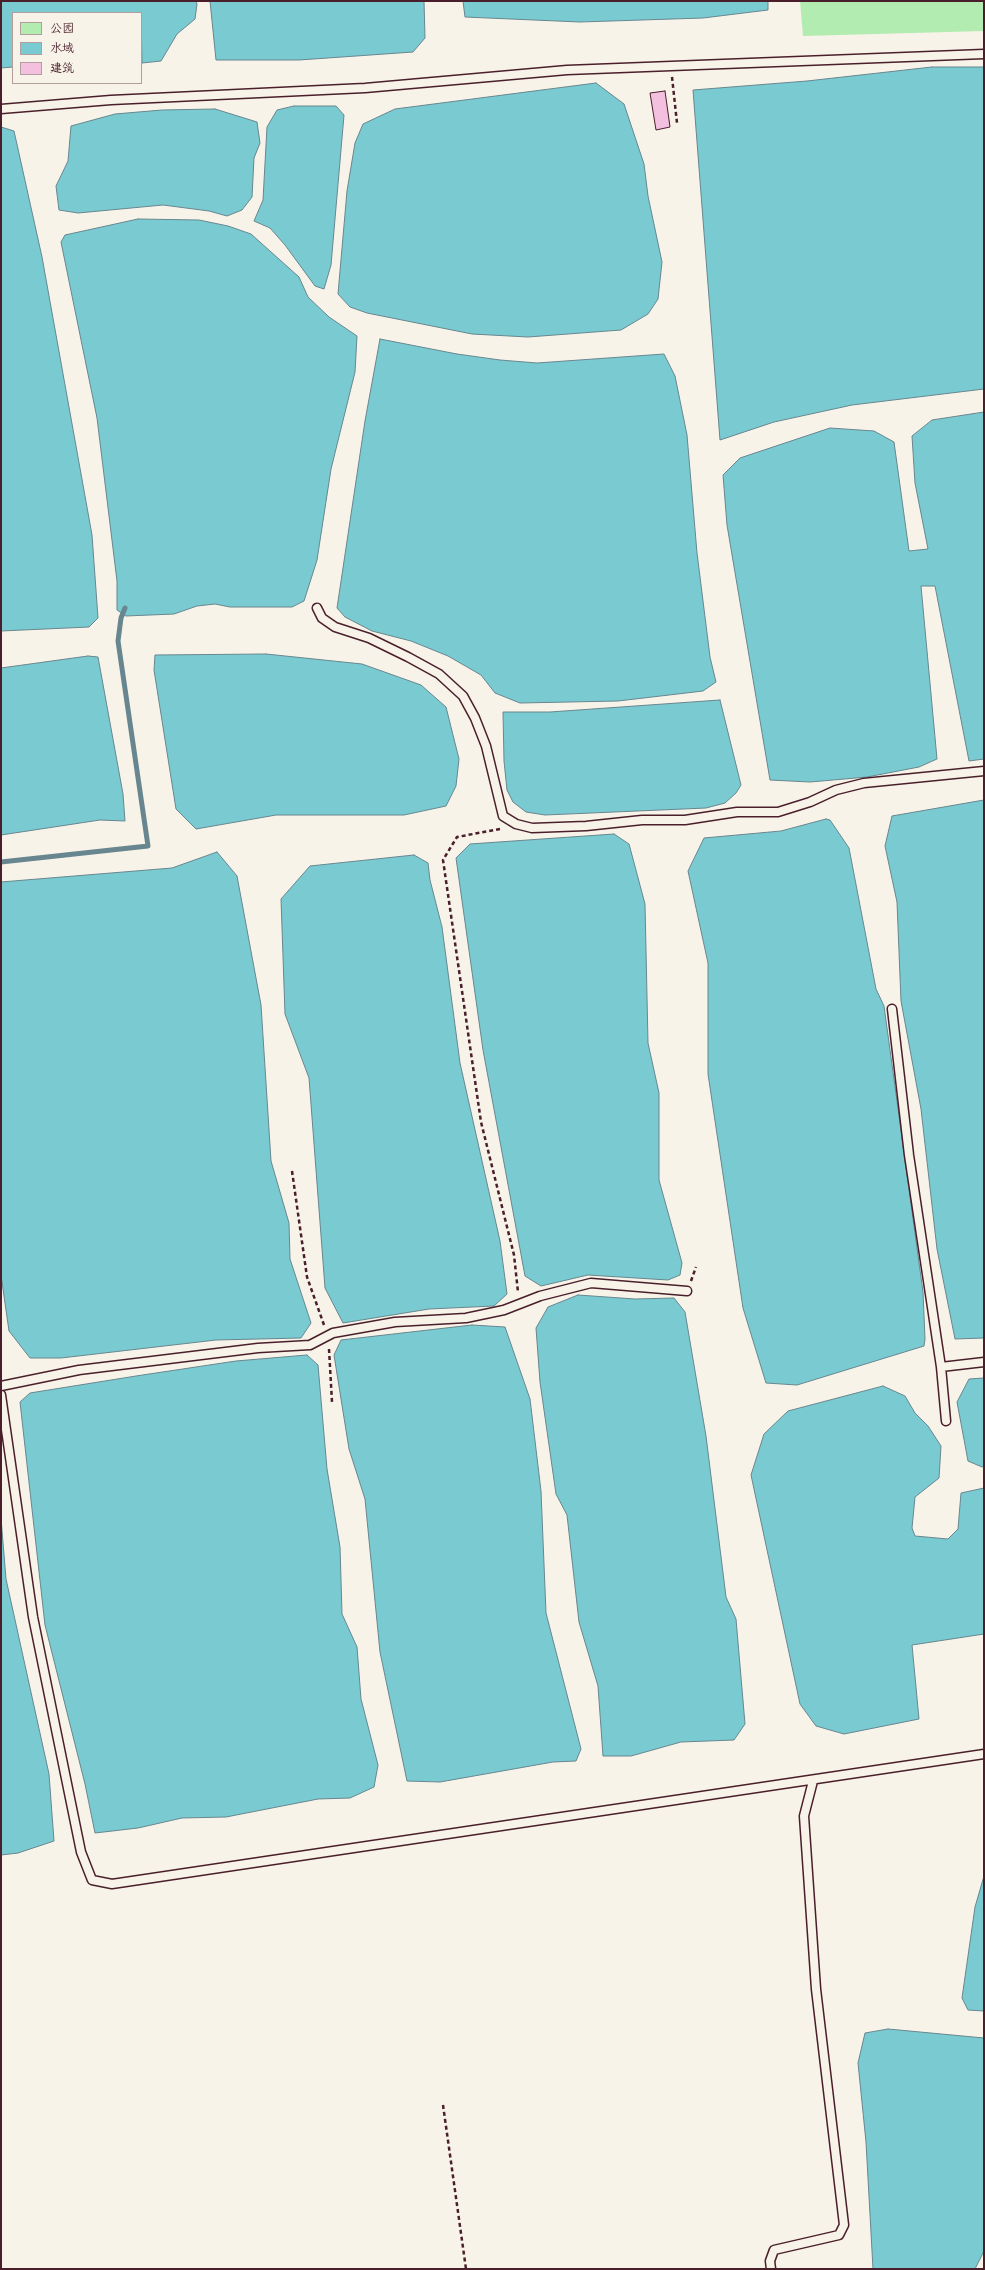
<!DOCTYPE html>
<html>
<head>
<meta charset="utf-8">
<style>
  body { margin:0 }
  #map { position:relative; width:985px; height:2270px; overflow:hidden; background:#f7f3e8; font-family:"Architects Daughter","LXGW WenKai TC",sans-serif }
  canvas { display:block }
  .frame { position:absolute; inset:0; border:2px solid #4a1f2b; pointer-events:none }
  .legend { position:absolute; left:12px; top:12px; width:130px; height:72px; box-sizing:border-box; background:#f7f3e8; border:1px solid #b29e9c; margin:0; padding:5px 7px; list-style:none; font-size:12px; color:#4a1f2b }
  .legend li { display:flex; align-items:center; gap:8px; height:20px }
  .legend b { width:20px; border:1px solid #b29e9c }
</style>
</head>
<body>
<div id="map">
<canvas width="985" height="2270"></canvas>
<div class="frame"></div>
<ul class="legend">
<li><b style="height:11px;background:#b2ecb1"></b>公园</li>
<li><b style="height:11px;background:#7acbd1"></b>水域</li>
<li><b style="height:11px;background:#f3c0df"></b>建筑</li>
</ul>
</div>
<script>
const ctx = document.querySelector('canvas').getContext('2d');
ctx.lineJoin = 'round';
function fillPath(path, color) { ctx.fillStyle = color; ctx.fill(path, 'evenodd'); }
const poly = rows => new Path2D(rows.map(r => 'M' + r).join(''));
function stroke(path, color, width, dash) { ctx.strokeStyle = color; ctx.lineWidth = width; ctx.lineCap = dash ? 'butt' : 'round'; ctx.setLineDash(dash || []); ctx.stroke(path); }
fillPath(poly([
  [800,1,984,1,984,31,803,36]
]), '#b2ecb1');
const water = poly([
  [1,1,196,1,197,4,195,19,177,34,161,61,142,63,141,13,13,13,13,67,1,68,1,1],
  [210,1,424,1,425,38,413,52,299,60,216,60,210,1],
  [463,1,768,1,768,10,703,18,580,22,465,17,463,1],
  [932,67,984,67,984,389,852,405,774,422,720,440,693,90,807,81,932,67],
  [596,83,624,104,644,164,648,196,662,262,658,299,648,314,621,330,528,337,472,334,367,313,350,307,338,294,347,191,355,143,363,124,395,109,596,83],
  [294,106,336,106,344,115,331,265,324,289,315,286,285,245,270,228,254,221,263,200,267,127,277,110,294,106],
  [215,109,257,122,260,143,254,158,252,197,242,210,227,216,209,211,163,205,78,213,59,210,56,186,68,161,71,126,115,114,162,110,215,109],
  [1,127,14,131,42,257,92,535,98,618,89,627,1,631,1,127],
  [138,219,199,220,228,226,251,234,299,277,308,297,329,317,357,336,355,372,331,469,317,560,304,601,292,607,230,607,215,604,197,606,174,614,126,616,117,610,117,581,97,418,61,242,65,235,138,219],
  [380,339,457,354,500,360,537,363,664,354,675,376,687,435,697,553,710,657,716,682,703,691,618,701,520,703,495,693,481,675,448,656,411,641,372,631,345,617,337,608,365,421,380,339],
  [984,412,984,759,969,761,935,586,921,586,937,759,919,767,867,777,810,782,770,780,727,525,723,475,740,458,830,428,874,431,894,442,909,551,928,549,915,483,912,436,932,420,984,412],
  [266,654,362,664,421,685,446,707,459,759,456,786,446,806,404,815,276,815,196,829,176,809,154,670,155,655,266,654],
  [88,656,98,657,123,794,125,821,100,820,1,835,1,668,88,656],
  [720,700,741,785,736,793,725,803,706,808,545,815,526,812,513,802,507,790,504,761,503,712,550,712,720,700],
  [984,800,984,1338,955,1339,937,1249,921,1109,901,1001,897,902,885,846,892,816,984,800],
  [826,819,830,820,849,848,876,989,884,1006,923,1292,925,1339,924,1346,797,1385,766,1383,743,1308,708,1074,708,963,688,871,704,838,781,831,826,819],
  [614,834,629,844,645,904,648,1043,659,1093,659,1180,682,1263,680,1275,668,1280,588,1275,541,1286,525,1276,483,1050,456,858,470,844,614,834],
  [217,852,237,876,261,1005,271,1161,289,1223,290,1259,311,1323,301,1338,216,1340,61,1358,30,1358,9,1331,1,1275,1,882,172,868,217,852],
  [414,855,428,863,430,880,442,927,460,1063,500,1241,507,1294,494,1306,429,1309,343,1323,325,1288,309,1078,285,1014,281,899,310,866,414,855],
  [578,1295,635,1299,674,1298,685,1312,706,1436,726,1597,736,1619,745,1724,734,1740,681,1742,631,1756,603,1756,598,1686,579,1622,567,1515,556,1494,540,1382,536,1328,548,1307,578,1295],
  [472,1325,505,1327,530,1399,541,1491,546,1613,581,1749,576,1761,553,1762,440,1782,407,1781,380,1652,365,1499,349,1449,334,1355,341,1340,472,1325],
  [307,1355,318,1365,327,1469,340,1547,342,1614,357,1647,361,1699,378,1765,374,1787,350,1798,318,1799,226,1817,182,1818,138,1828,95,1833,85,1784,45,1625,20,1402,30,1393,136,1376,236,1361,307,1355],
  [984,1378,984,1466,982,1467,968,1461,957,1402,969,1379,984,1378],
  [883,1386,905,1396,915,1413,928,1426,941,1446,939,1478,915,1497,912,1528,915,1536,948,1539,958,1529,961,1493,984,1488,984,1634,912,1645,919,1719,844,1734,816,1726,800,1704,751,1475,764,1434,788,1411,883,1386],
  [1,1518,6,1579,49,1774,54,1841,18,1853,1,1855,1,1518],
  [984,1876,984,2011,968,2010,962,1998,975,1907,984,1876],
  [888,2029,984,2038,984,2251,975,2269,873,2269,866,2142,858,2063,865,2033,888,2029]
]);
fillPath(water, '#7acbd1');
stroke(water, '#67868f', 1);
stroke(poly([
  [1,862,148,846,118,641,121,618,125,608]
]), '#67868f', 5);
const building = poly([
  [665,91,670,127,656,130,650,93,665,91]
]);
fillPath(building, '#f3c0df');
stroke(building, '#4a1f2b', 1);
const service = poly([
  [1,109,111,100,365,88,567,70,984,54],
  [317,608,322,618,335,627,369,638,408,657,439,674,463,696,475,718,486,746,503,816,516,824,532,828,586,826,642,820,685,820,737,812,778,812,810,802,836,790,864,783,984,771],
  [892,1009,909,1155,941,1367,946,1421],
  [941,1367,984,1362],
  [1,1386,79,1370,258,1348,310,1345,333,1333,395,1322,466,1318,504,1310,540,1296,591,1283,687,1291],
  [1,1395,33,1617,81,1852,92,1880,112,1884,984,1754],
  [771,2269,770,2261,774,2250,839,2235,844,2225,816,1989,804,1816,813,1781]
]);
stroke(service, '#4a1f2b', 11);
stroke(poly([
  [672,77,677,123],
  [500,829,457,837,443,860,481,1122,514,1255,518,1292],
  [292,1171,307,1277,324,1325],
  [691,1281,696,1267],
  [329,1349,332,1402],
  [443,2105,466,2269]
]), '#4a1f2b', 2.5, [4, 3]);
stroke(service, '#f7f3e8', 8);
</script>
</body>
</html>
